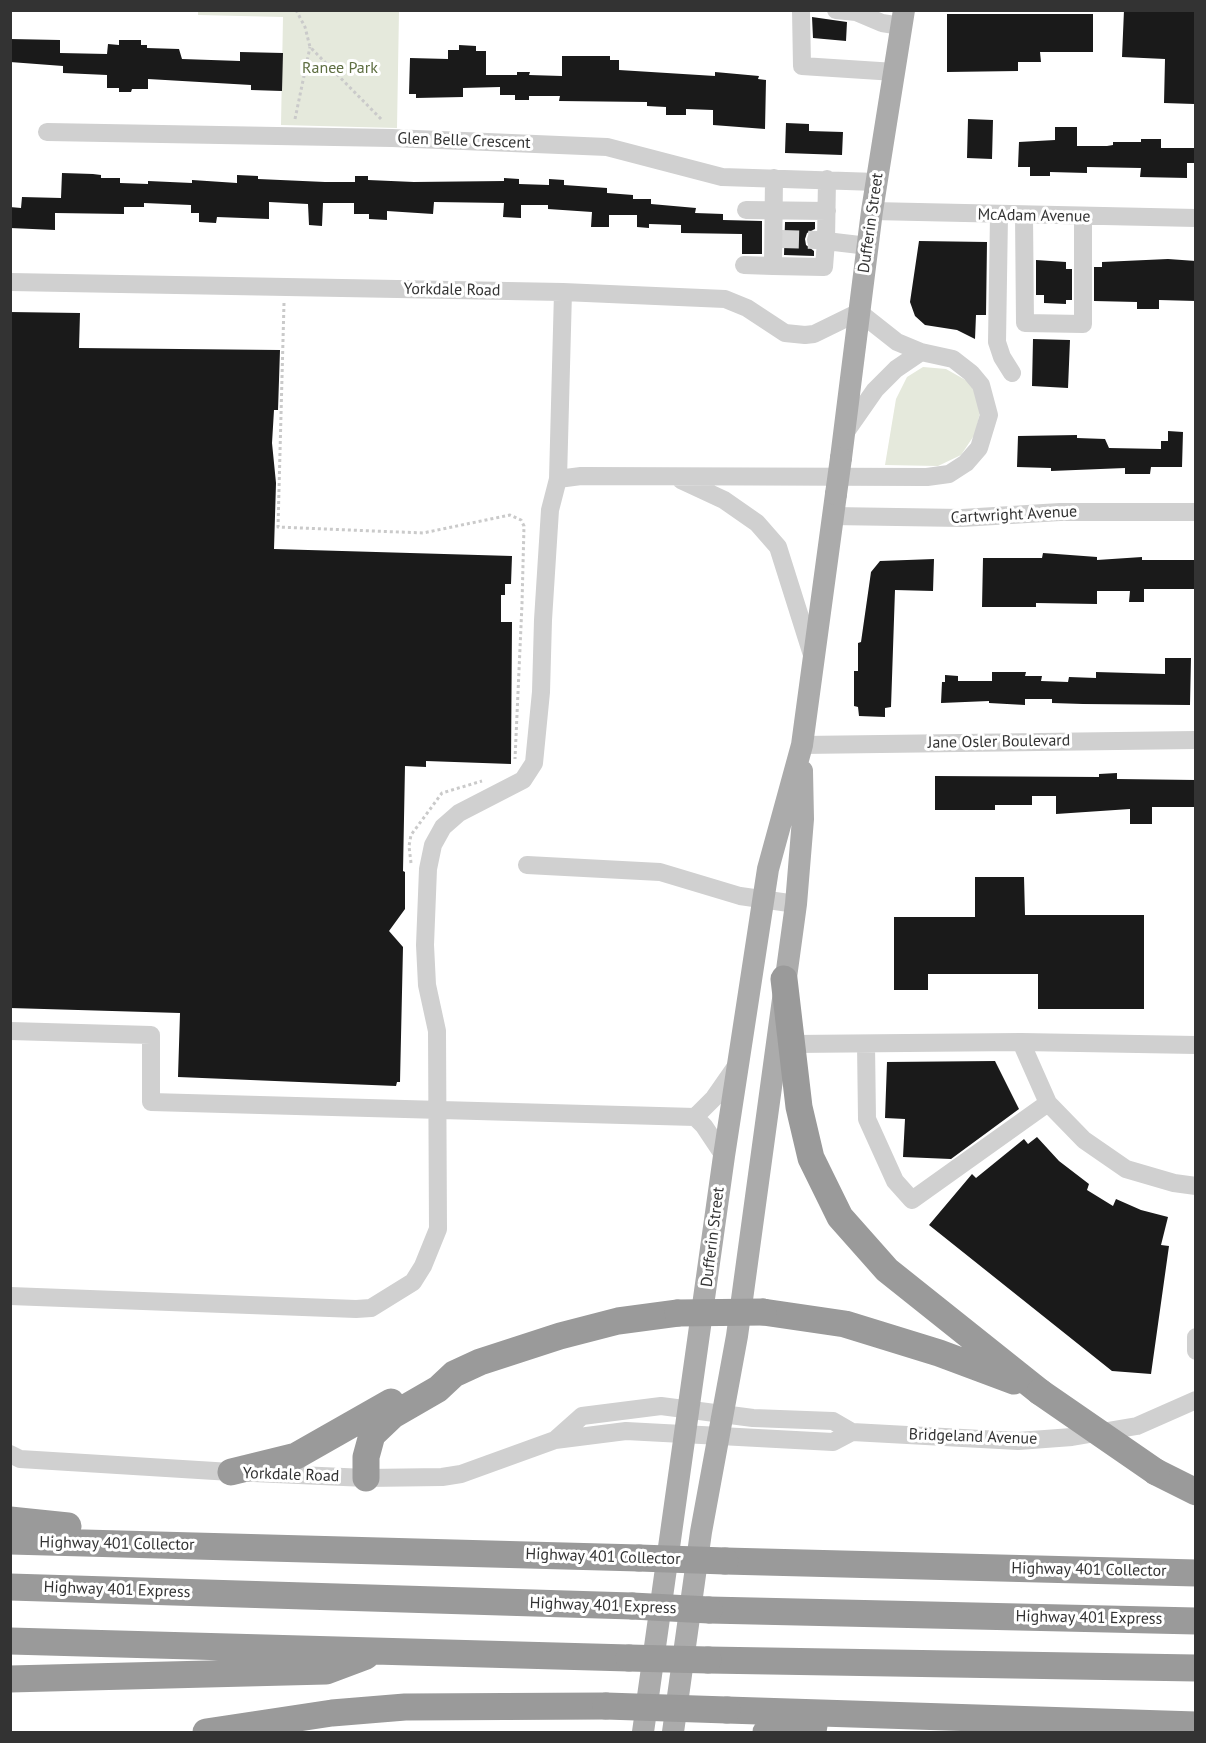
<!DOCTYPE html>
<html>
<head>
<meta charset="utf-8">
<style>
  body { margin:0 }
  #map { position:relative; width:1206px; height:1743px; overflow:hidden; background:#fff; font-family:"PT Sans",sans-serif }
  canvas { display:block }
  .frame { position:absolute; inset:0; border:12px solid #333; pointer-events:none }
</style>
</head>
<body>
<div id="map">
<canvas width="1206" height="1743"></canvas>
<div class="frame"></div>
</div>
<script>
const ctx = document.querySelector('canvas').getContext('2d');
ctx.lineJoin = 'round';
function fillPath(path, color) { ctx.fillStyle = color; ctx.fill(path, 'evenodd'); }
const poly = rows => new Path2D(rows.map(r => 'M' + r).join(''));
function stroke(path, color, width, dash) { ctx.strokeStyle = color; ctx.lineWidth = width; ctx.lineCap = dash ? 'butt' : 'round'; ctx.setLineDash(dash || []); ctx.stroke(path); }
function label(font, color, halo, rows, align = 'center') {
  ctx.font = font + ' "PT Sans",sans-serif'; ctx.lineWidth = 6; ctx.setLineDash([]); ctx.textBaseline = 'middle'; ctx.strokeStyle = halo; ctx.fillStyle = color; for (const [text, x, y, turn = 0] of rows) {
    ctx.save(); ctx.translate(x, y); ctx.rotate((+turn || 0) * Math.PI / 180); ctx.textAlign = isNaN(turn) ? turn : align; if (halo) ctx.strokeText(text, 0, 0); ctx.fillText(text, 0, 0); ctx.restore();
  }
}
fillPath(poly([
  [198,10,399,11,397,128,281,125,283,17,198,15],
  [923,367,946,369,969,382,982,404,975,434,961,455,938,466,885,465,896,399,907,377]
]), '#e5e9dc');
fillPath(poly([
  [1124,10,1196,10,1194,104,1164,103,1165,59,1122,57],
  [947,14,1093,14,1093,52,1040,52,1041,62,1018,62,1018,71,947,72],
  [812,17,847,22,846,41,813,38],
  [10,39,60,40,60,53,107,54,108,44,119,45,119,40,141,40,141,45,147,45,147,48,179,49,182,59,240,61,240,52,283,53,282,91,251,90,251,85,148,79,148,89,132,89,131,92,119,92,119,88,107,88,107,75,63,73,63,66,10,62],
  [459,45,476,46,476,51,486,51,486,75,517,75,517,72,530,72,529,75,562,76,562,56,610,56,610,60,619,60,619,70,715,76,715,72,759,76,758,79,766,80,765,129,713,125,713,110,686,109,686,115,666,115,666,107,647,106,647,102,559,101,560,96,529,96,529,100,515,100,515,95,500,95,500,87,463,88,463,97,416,98,416,94,409,94,410,58,448,59,448,50,459,50],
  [968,119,993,120,992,159,967,158],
  [786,123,809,124,809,131,843,132,842,155,785,153],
  [1055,127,1077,127,1077,146,1107,146,1113,145,1113,142,1141,142,1141,139,1161,139,1161,148,1196,148,1196,163,1187,163,1187,178,1140,177,1141,168,1087,167,1087,173,1050,172,1050,176,1030,176,1030,167,1018,167,1019,142,1055,140],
  [62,173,93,174,101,175,101,178,120,178,120,183,148,184,148,181,192,183,192,180,237,183,237,175,258,176,258,179,325,182,355,182,355,176,368,176,368,180,414,182,504,181,504,178,519,179,519,184,549,185,549,179,564,180,564,185,607,188,607,193,633,195,633,199,651,199,651,204,696,208,695,213,723,214,723,220,762,221,762,254,742,254,742,234,681,233,681,225,649,224,649,228,637,227,637,215,609,215,609,227,591,227,592,212,548,209,548,205,521,205,521,218,503,217,504,203,434,202,433,214,387,211,387,220,369,219,369,214,354,214,354,203,323,203,322,226,309,225,308,204,269,202,269,219,217,217,216,223,199,222,199,213,191,213,191,205,144,203,144,207,124,207,124,214,55,213,55,230,10,228,10,207,21,208,22,197,61,198],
  [785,222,815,222,815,229,807,233,805,239,806,245,814,251,814,256,784,255],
  [919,241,987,242,986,315,976,315,975,339,957,330,925,325,915,316,910,302],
  [1168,259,1196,261,1196,301,1159,300,1159,309,1137,309,1137,302,1094,301,1094,267,1102,267,1102,262],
  [1036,260,1066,262,1066,269,1072,269,1072,300,1066,300,1066,304,1044,303,1044,295,1036,295],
  [10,312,80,313,79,348,280,350,278,410,274,410,272,443,276,483,274,549,512,556,511,584,505,584,505,595,501,595,501,622,512,622,511,764,426,761,426,767,405,766,403,871,405,872,405,909,389,931,403,947,400,1082,397,1082,396,1086,178,1077,180,1013,10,1008],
  [1033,339,1070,340,1068,388,1032,386],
  [1168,431,1183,432,1182,467,1151,467,1150,474,1125,474,1125,468,1051,471,1051,468,1017,467,1018,436,1077,435,1077,438,1105,439,1109,448,1161,449,1161,441,1168,441],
  [1043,553,1097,557,1097,560,1142,557,1142,560,1196,560,1196,589,1144,589,1144,602,1129,602,1130,591,1097,591,1097,604,1036,603,1036,607,982,607,983,558,1042,558],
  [934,559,933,591,895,590,891,707,885,708,885,717,859,716,858,707,854,706,854,671,858,671,858,643,861,642,871,572,880,561],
  [1165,658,1191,658,1190,705,1083,704,1052,703,1052,699,1025,699,1025,705,989,703,989,701,941,703,942,682,945,682,945,675,958,676,958,681,992,681,992,672,1026,672,1025,676,1042,676,1041,681,1068,682,1069,677,1096,678,1096,672,1165,674],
  [1117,773,1117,779,1196,780,1196,807,1152,807,1152,824,1130,824,1130,809,1056,814,1056,796,1032,796,1032,805,995,805,995,810,935,810,935,776,1099,777,1099,774],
  [975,877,1024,877,1025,915,1144,915,1144,1009,1038,1009,1038,974,928,974,928,990,894,990,894,917,975,917],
  [995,1061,1019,1109,951,1159,903,1157,905,1119,885,1118,887,1062],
  [1037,1137,1059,1161,1089,1184,1087,1190,1113,1206,1116,1199,1141,1210,1168,1217,1161,1245,1169,1246,1151,1374,1112,1371,929,1225,972,1174,976,1178,1024,1139,1028,1144]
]), '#1a1a1a');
stroke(poly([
  [781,239,816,240]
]), '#d6d6d6', 18, [18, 9]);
stroke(poly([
  [296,10,305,27,310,47,383,121],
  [295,119,310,47],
  [284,303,278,527,423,533,510,515,521,520,524,526,522,604,515,759],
  [411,863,409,846,411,835,442,793,482,781]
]), '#cacaca', 3, [3, 3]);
stroke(poly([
  [801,10,802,66,895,72],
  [836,10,856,12,882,23,901,26],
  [47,132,392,138,607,147,722,177,877,182],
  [774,178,773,266,824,267,826,241,816,240],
  [827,179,826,241,868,246],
  [746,210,827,211],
  [872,211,1196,218],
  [999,215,997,342,1002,357,1012,373],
  [1024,215,1025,323,1083,324,1083,216],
  [744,265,773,266],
  [10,282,563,292,725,299,747,308,785,333,805,335,814,334,859,312,897,342,921,352,953,359,971,373,981,385,989,415,979,448,966,463,949,474,927,477,581,476,558,479],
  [845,433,875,390,896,369,921,352],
  [681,480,724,500,757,523,778,547,813,658],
  [832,516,962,518,1060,512,1196,512],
  [802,745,1196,740],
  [527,865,660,872,740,896,796,904],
  [10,1031,151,1035,151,1102,695,1117,704,1126,724,1156],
  [1021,1042,1048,1103,1084,1140,1126,1169,1174,1183,1196,1186],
  [792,1044,1021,1042,1196,1045],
  [866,1044,867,1119,895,1181,912,1200,1048,1103],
  [695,1117,714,1098,737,1065],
  [10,1296,356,1309,371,1308,413,1282,423,1266,438,1229,437,1031,427,985,425,945,428,869,433,845,443,827,459,813,523,780,534,763,541,692,543,620,550,510,558,479,563,292],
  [1196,1337,1196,1351],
  [555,1440,582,1416,661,1406,753,1418,833,1421,852,1432,1018,1441,1072,1437,1137,1426,1196,1400],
  [10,1454,20,1459,231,1472,366,1478,442,1477,461,1474,555,1440,626,1431,833,1442,852,1432]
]), '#d0d0d0', 18);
stroke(poly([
  [841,458,872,211,904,10],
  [643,1732,724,1156,768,869,802,745,836,494],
  [673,1732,701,1532,737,1336,796,904,803,819,802,771]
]), '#ababab', 22);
stroke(poly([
  [784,979,799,1107,811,1158,840,1217,887,1270,1040,1392],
  [763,1312,845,1324,939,1353,1014,1381],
  [231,1472,296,1456,391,1402],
  [1156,1472,1196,1492],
  [366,1478,366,1457,372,1435,393,1415,438,1389,454,1374,480,1362,560,1336,618,1321,678,1313],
  [10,1520,68,1526],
  [10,1541,639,1558],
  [725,1561,1196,1573],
  [10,1587,632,1606],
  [709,1610,1196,1621],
  [10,1641,629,1658],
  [708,1660,1196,1668],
  [10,1679,326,1671,366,1656],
  [727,1710,1196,1725],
  [206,1732,332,1713,405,1707,606,1706],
  [766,1732,814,1726]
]), '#9a9a9a', 27);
stroke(poly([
  [836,494,841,458]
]), '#ababab', 22);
stroke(poly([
  [678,1313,763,1312],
  [1040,1392,1156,1472],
  [639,1558,725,1561],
  [632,1606,709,1610],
  [629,1658,708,1660],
  [606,1706,727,1710]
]), '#9a9a9a', 27);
label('16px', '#5e6e41', '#fff', [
  ["Ranee Park",340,68]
]);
label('16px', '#333', '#fff', [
  ["Glen Belle Crescent",464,141,2],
  ["McAdam Avenue",1034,216,1],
  ["Dufferin Street",871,223,-82],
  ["Yorkdale Road",452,290,1],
  ["Cartwright Avenue",1014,515,-3],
  ["Jane Osler Boulevard",999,742,-1],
  ["Dufferin Street",713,1237,-83],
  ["Bridgeland Avenue",973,1437,2],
  ["Yorkdale Road",291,1475,2],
  ["Highway 401 Collector",117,1544,1],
  ["Highway 401 Collector",603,1557,2],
  ["Highway 401 Collector",1089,1570,1],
  ["Highway 401 Express",117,1590,2],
  ["Highway 401 Express",603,1606,2],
  ["Highway 401 Express",1089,1618,1]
]);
</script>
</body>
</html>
